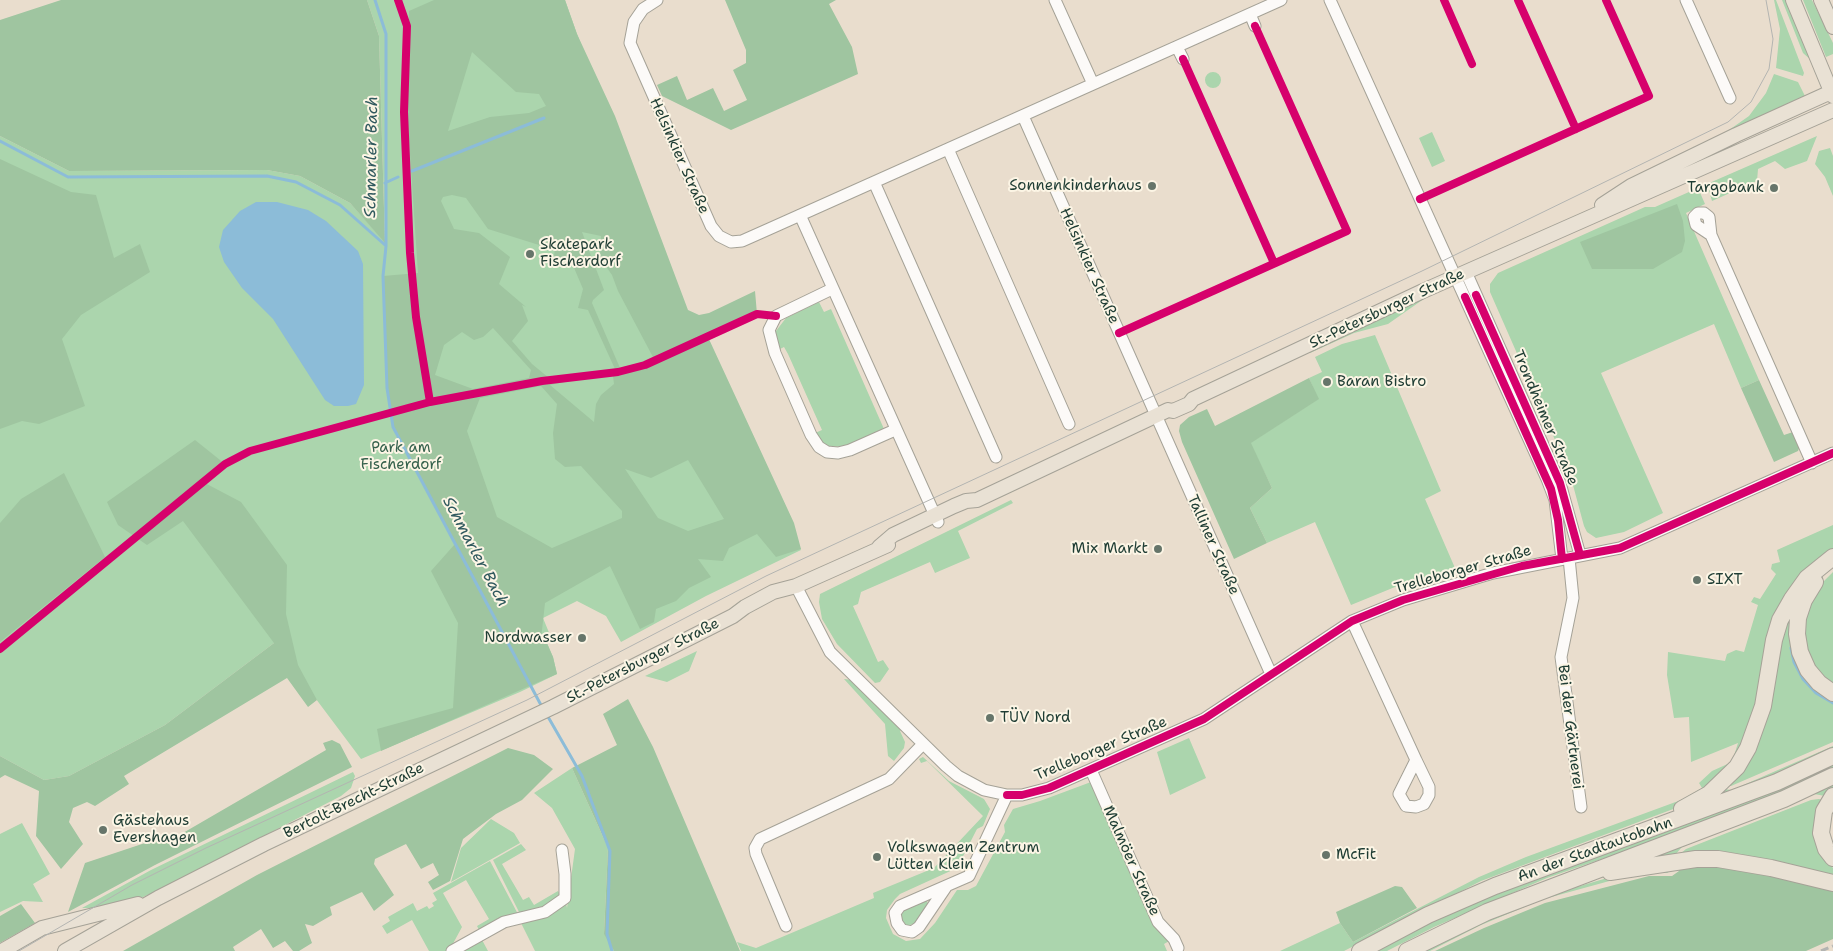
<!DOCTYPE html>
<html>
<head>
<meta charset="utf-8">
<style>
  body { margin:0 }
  canvas { display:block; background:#e9ddcd }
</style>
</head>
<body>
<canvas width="1833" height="951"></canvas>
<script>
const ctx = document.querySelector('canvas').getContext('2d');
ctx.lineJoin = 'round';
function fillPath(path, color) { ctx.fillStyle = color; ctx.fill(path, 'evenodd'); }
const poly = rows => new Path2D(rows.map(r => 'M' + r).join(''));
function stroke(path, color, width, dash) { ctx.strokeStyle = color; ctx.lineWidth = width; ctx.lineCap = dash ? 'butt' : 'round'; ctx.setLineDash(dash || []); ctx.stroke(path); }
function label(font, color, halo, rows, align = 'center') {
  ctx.font = font + ' "Shantell Sans",sans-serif'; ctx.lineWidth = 4; ctx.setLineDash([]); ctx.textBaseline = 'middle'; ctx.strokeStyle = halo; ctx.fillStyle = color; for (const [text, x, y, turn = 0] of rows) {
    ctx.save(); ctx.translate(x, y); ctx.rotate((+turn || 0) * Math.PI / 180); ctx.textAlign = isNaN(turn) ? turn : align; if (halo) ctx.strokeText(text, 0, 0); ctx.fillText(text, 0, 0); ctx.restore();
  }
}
fillPath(poly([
  [367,0,565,0,577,34,699,340,801,550,706,596,621,642,606,616,577,601,543,618,550,635,542,639,546,641,553,657,557,674,520,692,361,759,274,643,165,725,69,776,44,780,0,756,0,136,69,171,267,170,300,176,350,203,385,242,379,36],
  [1774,0,1776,0,1804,73,1803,76,1776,68,1780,29],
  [1782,0,1789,0,1812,61,1803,53],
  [1803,0,1812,0,1833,43,1833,54,1826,57],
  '1205 80a8 8 0 1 1 16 0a8 8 0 1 1-16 0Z',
  [1774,74,1798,82,1806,98,1719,137,1749,116,1766,93],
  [1432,132,1445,161,1432,167,1419,138],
  [1817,136,1807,161,1785,169,1775,161,1758,169,1757,181,1712,201,1707,184],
  [1830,148,1833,156,1833,196,1825,177,1815,164,1819,151],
  [1698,188,1705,204,1686,213,1759,380,1741,388,1714,324,1601,373,1663,513,1624,532,1596,538,1587,532,1584,526,1570,474,1490,292,1490,284,1498,273,1645,207,1655,207],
  [1428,296,1388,324,1354,333,1310,353,1309,351],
  [819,302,824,312,831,309,884,429,845,447,827,446,818,439,815,433,822,430,788,354,784,347,778,350,776,340,776,331,786,318],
  [1375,335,1441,491,1425,499,1455,568,1395,587,1351,605,1315,522,1267,543,1250,508,1272,488,1250,443,1318,399,1309,378,1322,372,1315,357,1342,344],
  [1011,500,1013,503,958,531,970,558,935,573,930,562,861,592,858,604,853,606,878,662,883,660,889,669,880,682,875,683,837,644,822,619,819,602,820,594],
  [1833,525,1833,549,1800,577,1757,705,1733,764,1684,805,1481,881,1344,951,1280,951,1340,923,1353,942,1479,877,1526,857,1681,800,1702,788,1699,783,1712,771,1732,762,1738,743,1691,762,1689,717,1674,718,1667,675,1668,652,1725,661,1727,654,1736,650,1744,652,1758,605,1751,602,1754,597,1760,599,1776,574,1771,569,1772,564,1780,562,1777,550],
  [1833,572,1833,687,1817,672,1805,646,1805,612,1821,584],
  [1792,615,1826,697,1833,701,1833,742,1731,786,1728,785,1781,634],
  [697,651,689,671,667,682,645,676],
  [844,679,853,680,902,729,900,731,905,742,904,748,894,761,888,756,885,724],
  [1189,738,1206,778,1170,795,1157,752],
  [1833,746,1833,750,1714,800,1723,789,1732,790],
  [923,757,949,781,984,799,990,809,983,826,977,829,957,868,900,894,895,899,887,910,886,918,893,934,906,941,920,939,935,923,957,890,968,890,976,886,1005,832,1004,825,1013,809,1040,801,1091,782,1171,940,1164,944,1167,951,741,951,737,942,756,948,874,898,873,893,934,868,983,816,927,761,921,763,919,759],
  [1833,764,1833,769,1705,823,1547,878,1434,927,1387,951,1375,951,1431,922,1498,893,1703,818,1779,789],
  [572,768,608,848,604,933,614,951,535,951,517,915,479,930,477,926,489,919,466,880,443,893,462,927,449,951,429,951,412,920,387,934,382,926,390,921,388,917,413,903,417,911,427,906,429,909,434,906,432,903,437,900,433,893,490,861,520,918,565,898,567,908,575,849,552,808,534,793],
  [353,772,355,776,351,788,341,796,167,886,130,903,106,908,82,908,151,870],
  [1833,783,1833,787,1825,796,1814,794,1682,847,1675,855,1660,859,1659,852],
  [1819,799,1823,800,1826,860,1833,868,1833,878,1680,854,1686,849,1811,800],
  [491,819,514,833,520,843,451,882,461,848],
  [22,823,50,874,33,884,43,902,23,901,0,912,0,834],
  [521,844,526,850,502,864,523,900,529,897,534,905,558,891,562,898,543,910,520,914,493,860],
  [1674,869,1667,873,1650,873,1624,877,1544,899,1481,925,1430,951,1425,951,1481,921,1543,897,1624,873],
  [927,900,928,905,915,923,905,927,902,923,900,913,904,910],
  [481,938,488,951,457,951]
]), '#abd5ad');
fillPath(poly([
  [61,0,367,0,379,36,385,243,350,203,300,176,267,170,69,171,0,136,0,20],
  [434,0,565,0,577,34,615,116,688,310,699,315,709,313,755,291,757,314,708,337,794,523,801,549,776,557,757,534,729,548,723,561,698,559,711,577,689,588,676,601,656,609,654,622,640,629,610,566,545,603,541,639,546,641,553,657,557,674,381,751,377,729,453,708,458,623,431,571,455,544,393,427,387,388,383,276,418,273,407,110,409,11],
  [472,52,516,92,539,94,546,106,529,113,490,117,448,131],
  [452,195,466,198,488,229,555,250,553,260,569,256,583,289,578,308,588,310,615,369,549,378,532,364,512,341,528,321,522,305,526,307,499,284,510,257,479,233,454,229,441,201,443,197],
  [582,232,601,236,600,258,612,275,618,291,654,359,620,368,592,303,593,300,604,290],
  [493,328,531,370,529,378,473,389,435,375,444,345,462,332,474,340,483,337],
  [613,376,614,384,601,395,596,404,594,422,550,385,585,378],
  [541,386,557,404,553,433,555,459,565,467,581,466,622,511,622,518,552,548,497,517,467,431,480,398],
  [688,460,724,519,688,531,658,518,625,469,651,478],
  [725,0,836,0,829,4,852,47,858,74,731,130,662,96,657,85,677,76,687,100,713,88,724,111,747,100,733,70,746,63,746,50],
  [0,159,71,192,96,195,114,258,140,244,150,272,81,315,62,339,85,406,39,424,22,421,0,429],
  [1677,204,1683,221,1685,241,1682,252,1653,269,1592,269,1580,242],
  [1309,378,1319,399,1251,443,1272,488,1250,508,1267,543,1234,559,1182,442,1179,431,1180,425,1189,417,1207,409,1215,426],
  [1759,380,1784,435,1793,432,1800,446,1798,451,1774,462,1741,388],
  [195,440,225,464,203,482,241,502,287,565,286,614,298,665,317,700,308,707,287,678,124,776,129,784,95,806,87,802,73,808,69,822,83,844,61,869,36,836,39,791,5,775,0,778,0,756,44,780,69,776,165,725,274,643,183,521,147,545,118,525,107,502],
  [64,473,105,557,0,642,0,523,21,499],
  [628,699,653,747,740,951,614,951,604,934,608,848,572,768,617,745,603,714],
  [332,740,340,744,352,767,155,865,68,912,85,863,160,838,164,844,326,750,323,743],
  [508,748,534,755,553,769,522,800,496,814,463,839,450,881,433,890,428,882,439,875,433,863,421,869,406,844,375,859,374,864,394,895,374,911,362,892,330,907,332,915,313,926,305,924,312,943,299,951,293,951,285,941,273,948,261,929,233,947,235,951,123,951,257,875],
  [1705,864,1833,887,1833,939,1806,951,1435,951,1484,928,1545,903,1649,876,1672,876,1679,871,1680,865],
  [1395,886,1402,887,1417,908,1353,942,1340,923,1336,912],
  [21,904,35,923,0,943,0,916]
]), '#9fc5a0');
fillPath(poly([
  [256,202,277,202,308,210,326,221,358,251,363,264,364,385,356,404,348,406,334,406,325,400,273,319,242,288,224,262,219,247,223,230,240,211]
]), '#8cbcd8');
stroke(poly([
  [375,0,386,34,386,246,383,276,387,388,393,427,542,707],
  [0,141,68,177,267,176,296,182,340,205,385,245],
  [412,171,544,118],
  [385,183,398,177],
  [1791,648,1794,662,1803,679,1816,693,1833,703],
  [547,715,582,776,610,851,607,934,612,951]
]), '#8cbcd8', 3);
const minor = poly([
  [657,0,643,9,634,22,630,43,711,226,719,236,731,242,742,241,769,229,1281,0],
  [1055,0,1093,84],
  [1330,0,1547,479,1555,500,1562,559],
  [1686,0,1730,98],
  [1250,14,1255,26],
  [1177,47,1183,59],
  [1023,116,1271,674],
  [948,149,1069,424],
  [874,182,996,457],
  [800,215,938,522],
  [1711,235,1696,225,1694,217,1698,213,1704,213,1709,217,1711,235,1812,463],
  [1466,272,1560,483,1580,555],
  [832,289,776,316,769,330,775,353,811,435,819,447,827,452,838,453,850,450,895,430],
  [1569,558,1573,598,1561,657,1581,807],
  [796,586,830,652,946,766,958,776,984,790,1007,795,1022,795,1049,788,1204,719,1352,621,1403,600,1493,573,1620,548,1833,453],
  [1352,621,1416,760,1399,794,1406,806,1416,807,1424,804,1429,795,1429,787,1416,760],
  [1091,770,1158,922,1174,939,1178,948],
  [946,887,919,927,912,932,902,930,897,923,895,913,900,906,969,876,1007,795],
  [786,926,756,854,755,848,760,839,889,779,923,744],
  [452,951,504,922,545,912,565,898,565,874,562,850]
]);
const major = poly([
  [1793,0,1833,96],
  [1821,0,1833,27],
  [1602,205,1631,186,1736,135,1833,91],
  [879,547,893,535,954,506,966,501,977,500,1168,410,1173,411,1189,404,1193,399,1423,291,1833,110],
  [2,951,42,928,138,904],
  [65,951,158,898,264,844,553,707,733,616,745,607,773,592,796,586,888,545]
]);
const highway = poly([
  [1815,582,1804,600,1798,618,1797,634,1800,652,1808,670,1819,683,1833,693],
  [1833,796,1824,811,1821,833,1826,849,1833,858],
  [1682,809,1709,794,1737,767,1748,748,1763,706,1774,640,1780,620,1792,599,1807,578,1833,557],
  [1610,872,1696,859,1718,859,1771,868,1833,883],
  [1360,951,1428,915,1495,886,1777,782,1833,756],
  [1407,951,1487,912,1784,799,1833,776]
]);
stroke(minor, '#a5a297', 13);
stroke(major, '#a5a297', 16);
stroke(highway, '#a5a297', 18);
stroke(minor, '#fcfaf8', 11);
stroke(major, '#e9e1d4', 14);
stroke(highway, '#e9e1d4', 16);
stroke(poly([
  [19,951,132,885,206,848,527,700,766,576,1422,271,1728,122,1751,102,1769,69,1773,39,1766,0]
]), '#b3b4b1', 1);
stroke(poly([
  [1821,951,1833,946]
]), '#b3b4b1', 3, [8, 4]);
stroke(poly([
  [398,0,407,26,404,112,410,253,416,317,430,402],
  [1444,0,1472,64],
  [1518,0,1576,129],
  [1183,59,1274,263],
  [1420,199,1649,96,1606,0],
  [1476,295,1560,483,1580,555],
  [1465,297,1551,489,1558,520,1562,559],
  [1119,333,1347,231,1255,26],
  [0,649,225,464,250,451,430,402,542,381,618,372,645,365,757,314,776,316],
  [1007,795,1022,795,1049,788,1204,719,1352,621,1403,600,1522,566,1620,548,1833,453]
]), '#d6006c', 8);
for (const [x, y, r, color] of [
  [1152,186,5,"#66756a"],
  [1774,188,5,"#66756a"],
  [530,254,5,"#66756a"],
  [1327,382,5,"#66756a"],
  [1158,549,5,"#66756a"],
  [1697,580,5,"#66756a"],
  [582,638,5,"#66756a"],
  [990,718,5,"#66756a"],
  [103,830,5,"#66756a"],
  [1326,855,5,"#66756a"],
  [877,857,5,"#66756a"]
]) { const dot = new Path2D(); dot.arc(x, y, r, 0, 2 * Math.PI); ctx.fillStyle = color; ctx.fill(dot); stroke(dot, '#fcf5e5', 2); }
label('15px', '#1f3d34', '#fcf5e5', [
  ["Helsinkier Straße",679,156,66],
  ["Helsinkier Straße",1089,266,66],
  ["St.-Petersburger Straße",1387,309,-25],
  ["Trondheimer Straße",1545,418,67],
  ["Talliner Straße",1213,545,66],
  ["Trelleborger Straße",1463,570,-16],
  ["St.-Petersburger Straße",643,661,-27],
  ["Bei der Gärtnerei",1570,727,83],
  ["Trelleborger Straße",1101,749,-23],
  ["Bertolt-Brecht-Straße",354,801,-26],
  ["An der Stadtautobahn",1595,850,-20],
  ["Malmöer Straße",1131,861,66]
]);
label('15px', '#1f3d34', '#fcf5e5', [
  ["Sonnenkinderhaus",1142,186,"right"],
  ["Targobank",1764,188,"right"],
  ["Skatepark",540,245],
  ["Fischerdorf",540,262],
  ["Baran Bistro",1337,382],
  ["Mix Markt",1148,549,"right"],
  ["SIXT",1707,580],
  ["Nordwasser",572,638,"right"],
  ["TÜV Nord",1000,718],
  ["Gästehaus",113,821],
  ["Evershagen",113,838],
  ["Volkswagen Zentrum",887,848],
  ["Lütten Klein",887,865],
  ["McFit",1336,855]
], 'left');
label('15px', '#35614c', '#fcf5e5', [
  ["Park am",401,448],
  ["Fischerdorf",401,465]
]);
label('italic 16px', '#30595e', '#fcf5e5', [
  ["Schmarler Bach",372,157,-89],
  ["Schmarler Bach",475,552,62]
]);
</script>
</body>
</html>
